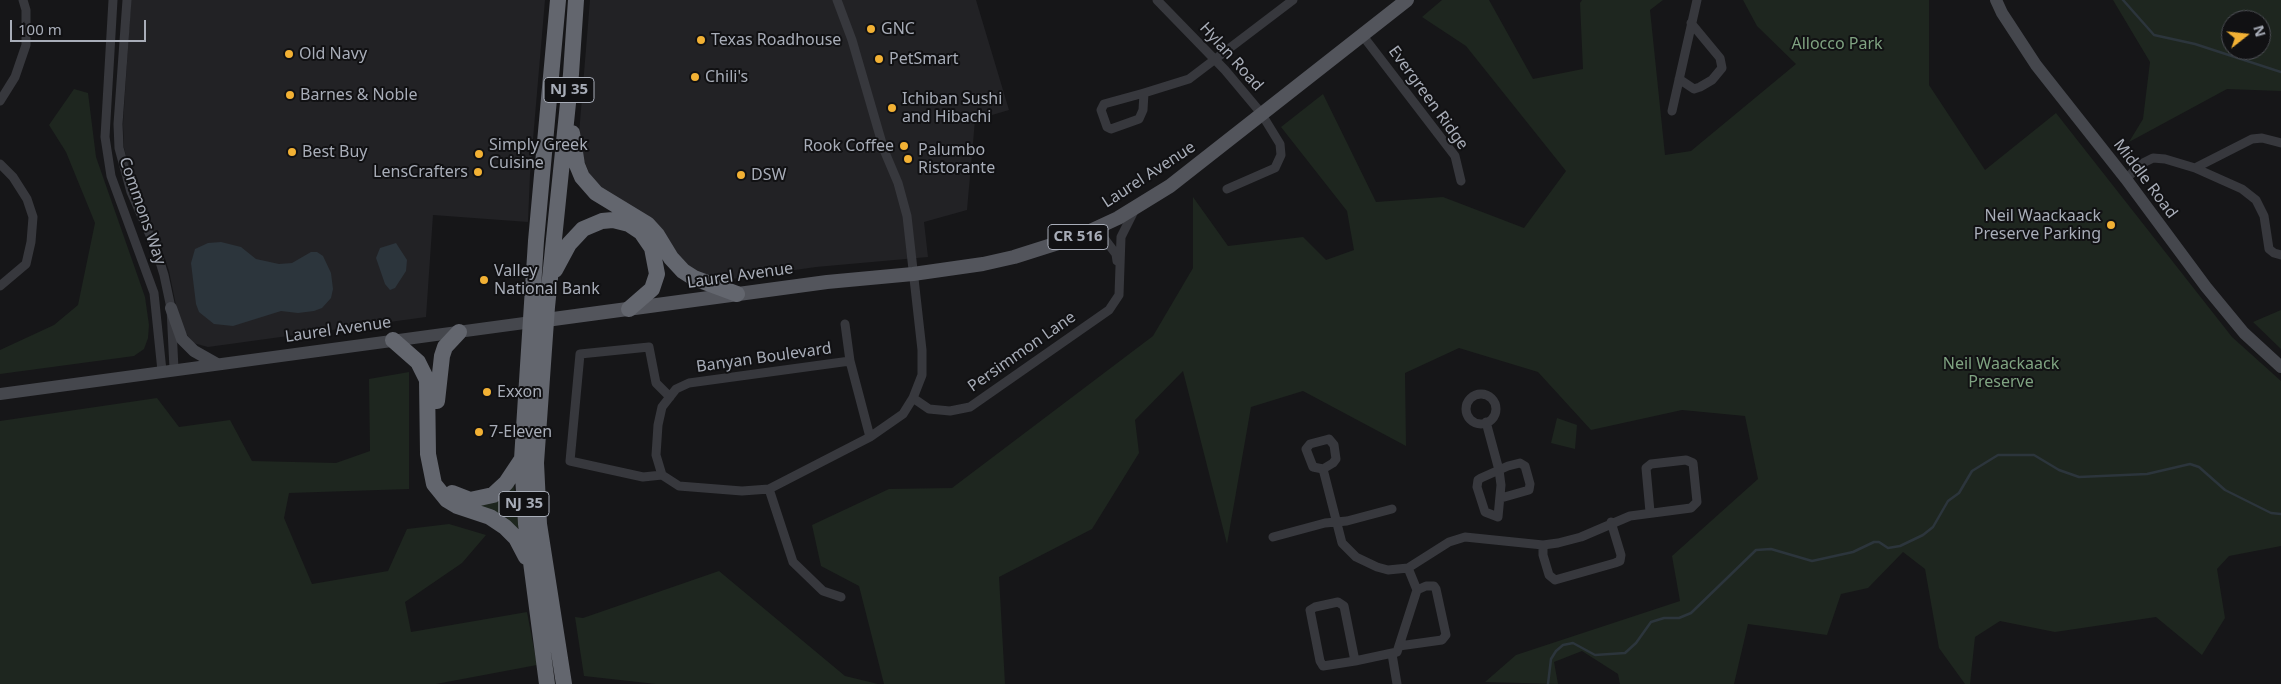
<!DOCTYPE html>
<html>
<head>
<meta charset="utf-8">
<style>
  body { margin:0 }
  #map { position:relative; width:2281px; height:684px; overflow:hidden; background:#161618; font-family:"Noto Sans",sans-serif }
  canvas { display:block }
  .north { position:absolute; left:2221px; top:10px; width:50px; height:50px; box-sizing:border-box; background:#111113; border:1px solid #4d4f55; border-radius:50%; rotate:74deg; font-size:14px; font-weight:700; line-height:20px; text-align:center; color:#a8adb8 }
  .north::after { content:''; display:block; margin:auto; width:18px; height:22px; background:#f2b134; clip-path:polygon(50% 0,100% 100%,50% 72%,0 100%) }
  .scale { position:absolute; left:10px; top:20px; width:136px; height:22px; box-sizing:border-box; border:2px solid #a8adb8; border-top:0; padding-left:6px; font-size:15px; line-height:18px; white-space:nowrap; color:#a8adb8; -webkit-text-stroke:4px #111113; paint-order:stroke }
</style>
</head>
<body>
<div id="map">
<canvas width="2281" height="684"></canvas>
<div class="north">N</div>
<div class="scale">100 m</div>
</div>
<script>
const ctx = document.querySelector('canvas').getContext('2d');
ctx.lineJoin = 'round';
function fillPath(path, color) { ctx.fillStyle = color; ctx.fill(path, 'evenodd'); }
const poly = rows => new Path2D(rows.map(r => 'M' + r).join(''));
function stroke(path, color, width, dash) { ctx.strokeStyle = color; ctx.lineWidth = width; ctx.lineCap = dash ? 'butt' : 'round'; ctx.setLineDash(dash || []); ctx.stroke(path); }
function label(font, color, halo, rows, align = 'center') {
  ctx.font = font + ' "Noto Sans",sans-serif'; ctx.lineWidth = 4; ctx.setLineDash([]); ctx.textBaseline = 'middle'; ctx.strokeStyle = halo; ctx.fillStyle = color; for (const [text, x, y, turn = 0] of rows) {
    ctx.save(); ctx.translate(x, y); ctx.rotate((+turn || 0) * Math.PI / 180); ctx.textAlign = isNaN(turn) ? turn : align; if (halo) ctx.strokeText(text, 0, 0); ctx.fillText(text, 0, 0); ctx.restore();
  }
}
fillPath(poly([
  [131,0,545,0,530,174,528,222,433,215,426,317,208,347,193,343,180,325,169,271,161,248,135,191,124,148,123,124],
  [590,0,976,0,1009,110,975,120,967,210,924,222,928,257,816,267,732,279,717,279,691,269,593,182,578,146]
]), '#222225');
fillPath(poly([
  [1442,0,1489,0,1533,79,1583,69,1580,3,1582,0,1663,0,1650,10,1665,155,1691,151,1796,64,1757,26,1743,0,1929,0,1929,85,1985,170,2056,113,2232,337,2281,381,2281,546,2229,556,2217,569,2225,618,2202,655,2156,617,2055,632,2000,621,1975,637,1970,684,1965,684,1939,648,1925,569,1903,552,1868,588,1841,594,1827,635,1748,624,1734,684,1620,684,1618,674,1582,651,1554,662,1558,684,1485,682,1516,655,1680,601,1672,556,1758,479,1745,416,1682,410,1591,430,1538,372,1459,348,1405,373,1406,446,1303,391,1251,407,1227,544,1183,371,1135,420,1139,453,1092,529,999,577,1005,684,884,684,859,586,821,566,812,525,889,489,952,488,1153,336,1193,268,1193,197,1228,246,1303,237,1326,260,1354,250,1347,211,1281,127,1323,94,1376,202,1443,197,1524,228,1566,171,1466,46,1422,17],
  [2113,0,2281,0,2281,91,2227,89,2129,142,2143,119,2150,62],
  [2231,20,2261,20,2261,50,2231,50],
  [74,89,88,93,96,157,145,297,149,325,148,338,144,349,134,356,0,374,0,350,54,325,78,305,95,223,66,152,49,125],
  [2281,310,2281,349,2253,322],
  [409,372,409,489,289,493,284,518,312,584,388,571,407,529,449,524,486,535,462,563,405,602,411,632,527,612,537,665,436,684,0,684,0,421,157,398,179,427,230,420,252,461,336,463,370,451,369,379],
  [1557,418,1577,425,1575,449,1551,443],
  [512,485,514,485,519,532,470,504],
  [719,571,845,676,878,684,656,684,584,676,575,617,583,618]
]), '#1e261f');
fillPath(poly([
  [221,242,241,247,256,259,279,264,292,263,311,252,317,252,323,256,331,273,333,289,331,298,322,308,314,311,298,313,281,311,233,326,214,324,199,312,196,304,191,263,195,249,208,243],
  [396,243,407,260,406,271,395,288,390,290,385,284,376,258,380,248]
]), '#2c353c');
stroke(poly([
  [2123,0,2154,35,2195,44,2281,72],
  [1548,684,1551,659,1556,651,1563,645,1573,643,1595,655,1625,653,1636,643,1651,622,1664,618,1679,618,1691,613,1756,550,1771,549,1812,561,1853,552,1874,542,1879,542,1888,548,1900,546,1923,535,1933,527,1948,501,1959,493,1972,471,1998,455,2034,455,2059,470,2079,477,2147,474,2190,464,2199,467,2225,490,2271,513,2281,514]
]), '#2c353c', 2.5);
stroke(poly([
  [113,0,105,137,111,176,154,293,162,371],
  [127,0,118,124,119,148,131,192,156,249,164,275,171,308,174,369],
  [837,0,852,40,884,150,898,183,907,216,922,350,922,375,913,398,903,414,870,437,769,489,742,491,679,486,662,475,656,455,658,425,662,407,676,389,689,383,850,361],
  [1157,0,1225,70,1261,113,1280,144,1281,155,1275,168,1227,189],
  [1363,36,1455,156,1461,181],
  [1679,79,1694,89,1700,87,1712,80,1722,68,1720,58,1691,23],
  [1144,93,1189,79,1293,0],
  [1144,93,1143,110,1139,119,1111,129,1107,127,1101,110,1104,104,1144,93],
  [0,101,15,77,26,45,26,10,23,0],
  [1672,111,1697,0],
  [2281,143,2262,138,2252,139,2195,168,2242,189,2256,200,2264,216,2269,249,2274,253,2281,255],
  [0,164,13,177,27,199,33,217,31,242,26,264,0,286],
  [2126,179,2141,164,2153,158,2165,159,2195,168],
  [1097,229,1116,254,1117,261],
  [845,324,850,361,870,437],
  '1466 409a15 15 0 1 1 30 0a15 15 0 1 1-30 0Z',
  [913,398,929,409,950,411,970,407,1109,310,1119,295,1121,237,1134,211],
  [1486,422,1499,470,1501,485,1498,517,1485,512,1477,487,1478,480,1481,478,1508,466,1520,463,1525,466,1530,484,1529,490,1501,498],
  [1329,439,1334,445,1336,459,1333,463,1323,469,1313,467,1306,449,1310,444,1329,439],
  [1323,469,1342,543,1356,557,1377,567,1388,570,1408,568,1449,542,1465,537,1543,545,1558,543,1581,537,1630,516,1691,508,1697,502,1693,463,1686,460,1651,464,1646,468,1650,512],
  [662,475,643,477,570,461,580,354,649,347,656,383,670,397],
  [769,489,793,562,823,591,841,597],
  [1273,537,1325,523,1347,521,1392,509],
  [1543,545,1543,555,1549,575,1555,580,1615,563,1620,561,1621,555,1611,522],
  [1338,602,1344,606,1355,661,1323,666,1320,661,1310,610,1315,607,1338,602],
  [1399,646,1442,640,1446,635,1436,589,1434,586,1426,586,1417,590],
  [1392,654,1397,684],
  [1355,661,1397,652,1417,590,1408,568]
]), '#37383d', 9);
stroke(poly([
  [1996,0,2002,13,2036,65,2126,179,2206,287,2244,333,2281,367],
  [171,308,182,339,194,351,217,364],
  [0,394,539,321]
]), '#45474d', 12);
stroke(poly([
  [546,320,827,282,913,274,983,264,1014,257,1077,237,1118,218,1170,186,1407,0]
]), '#53555c', 14);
stroke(poly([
  [572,133,577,165,582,177,596,193,647,224,657,235,671,258,683,271,694,278,737,294],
  [555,270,569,244,583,229,602,221,613,220,629,224,641,232,652,248,657,274,652,289,629,309],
  [393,340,418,362,427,380,428,454,434,484,447,500,457,506,490,517,505,527,516,538,526,557],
  [437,401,442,356,445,347,459,332],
  [452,493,470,500,493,495,506,483,522,459],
  [547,684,526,524,522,459,536,241,558,0],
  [564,684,539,524,536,463,547,307,571,74,576,0]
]), '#63666e', 16);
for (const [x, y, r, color] of [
  [871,29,5,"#f2b134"],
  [701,40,5,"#f2b134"],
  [289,54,5,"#f2b134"],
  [879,59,5,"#f2b134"],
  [695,77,5,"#f2b134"],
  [290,95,5,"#f2b134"],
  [892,108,5,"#f2b134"],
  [904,146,5,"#f2b134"],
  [292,152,5,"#f2b134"],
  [479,154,5,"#f2b134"],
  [908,159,5,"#f2b134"],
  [478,172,5,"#f2b134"],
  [741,175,5,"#f2b134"],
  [2111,225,5,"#f2b134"],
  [484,280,5,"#f2b134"],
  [487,392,5,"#f2b134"],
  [479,432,5,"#f2b134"]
]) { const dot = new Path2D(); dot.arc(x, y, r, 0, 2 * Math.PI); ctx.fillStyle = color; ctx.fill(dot); stroke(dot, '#111113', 2); }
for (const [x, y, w] of [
  [569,90,50],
  [1078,237,60],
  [524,504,50]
]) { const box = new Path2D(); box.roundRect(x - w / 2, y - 12.5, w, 25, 4); ctx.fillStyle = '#111113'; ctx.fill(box); stroke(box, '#a8adb8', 1); }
label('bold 15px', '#a8adb8', null, [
  ["NJ 35",569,90],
  ["CR 516",1078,237],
  ["NJ 35",524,504]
]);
label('16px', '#a8adb8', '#111113', [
  ["GNC",881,29],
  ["Texas Roadhouse",711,40],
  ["Old Navy",299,54],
  ["PetSmart",889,59],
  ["Chili's",705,77],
  ["Barnes & Noble",300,95],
  ["Ichiban Sushi",902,99],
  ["and Hibachi",902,117],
  ["Simply Greek",489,145],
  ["Cuisine",489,163],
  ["Rook Coffee",894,146,"right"],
  ["Palumbo",918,150],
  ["Ristorante",918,168],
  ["Best Buy",302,152],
  ["LensCrafters",468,172,"right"],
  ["DSW",751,175],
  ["Neil Waackaack",2101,216,"right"],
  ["Preserve Parking",2101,234,"right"],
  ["Valley",494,271],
  ["National Bank",494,289],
  ["Exxon",497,392],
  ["7-Eleven",489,432]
], 'left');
label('16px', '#7fa381', '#111113', [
  ["Allocco Park",1837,44],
  ["Neil Waackaack",2001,364],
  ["Preserve",2001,382]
]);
label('16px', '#a8adb8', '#111113', [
  ["Hylan Road",1231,57,48],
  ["Evergreen Ridge",1428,98,54],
  ["Laurel Avenue",1149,175,-33],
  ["Middle Road",2145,179,53],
  ["Commons Way",142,211,71],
  ["Laurel Avenue",740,276,-8],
  ["Laurel Avenue",338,330,-8],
  ["Persimmon Lane",1022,352,-35],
  ["Banyan Boulevard",764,358,-8]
]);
</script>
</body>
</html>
